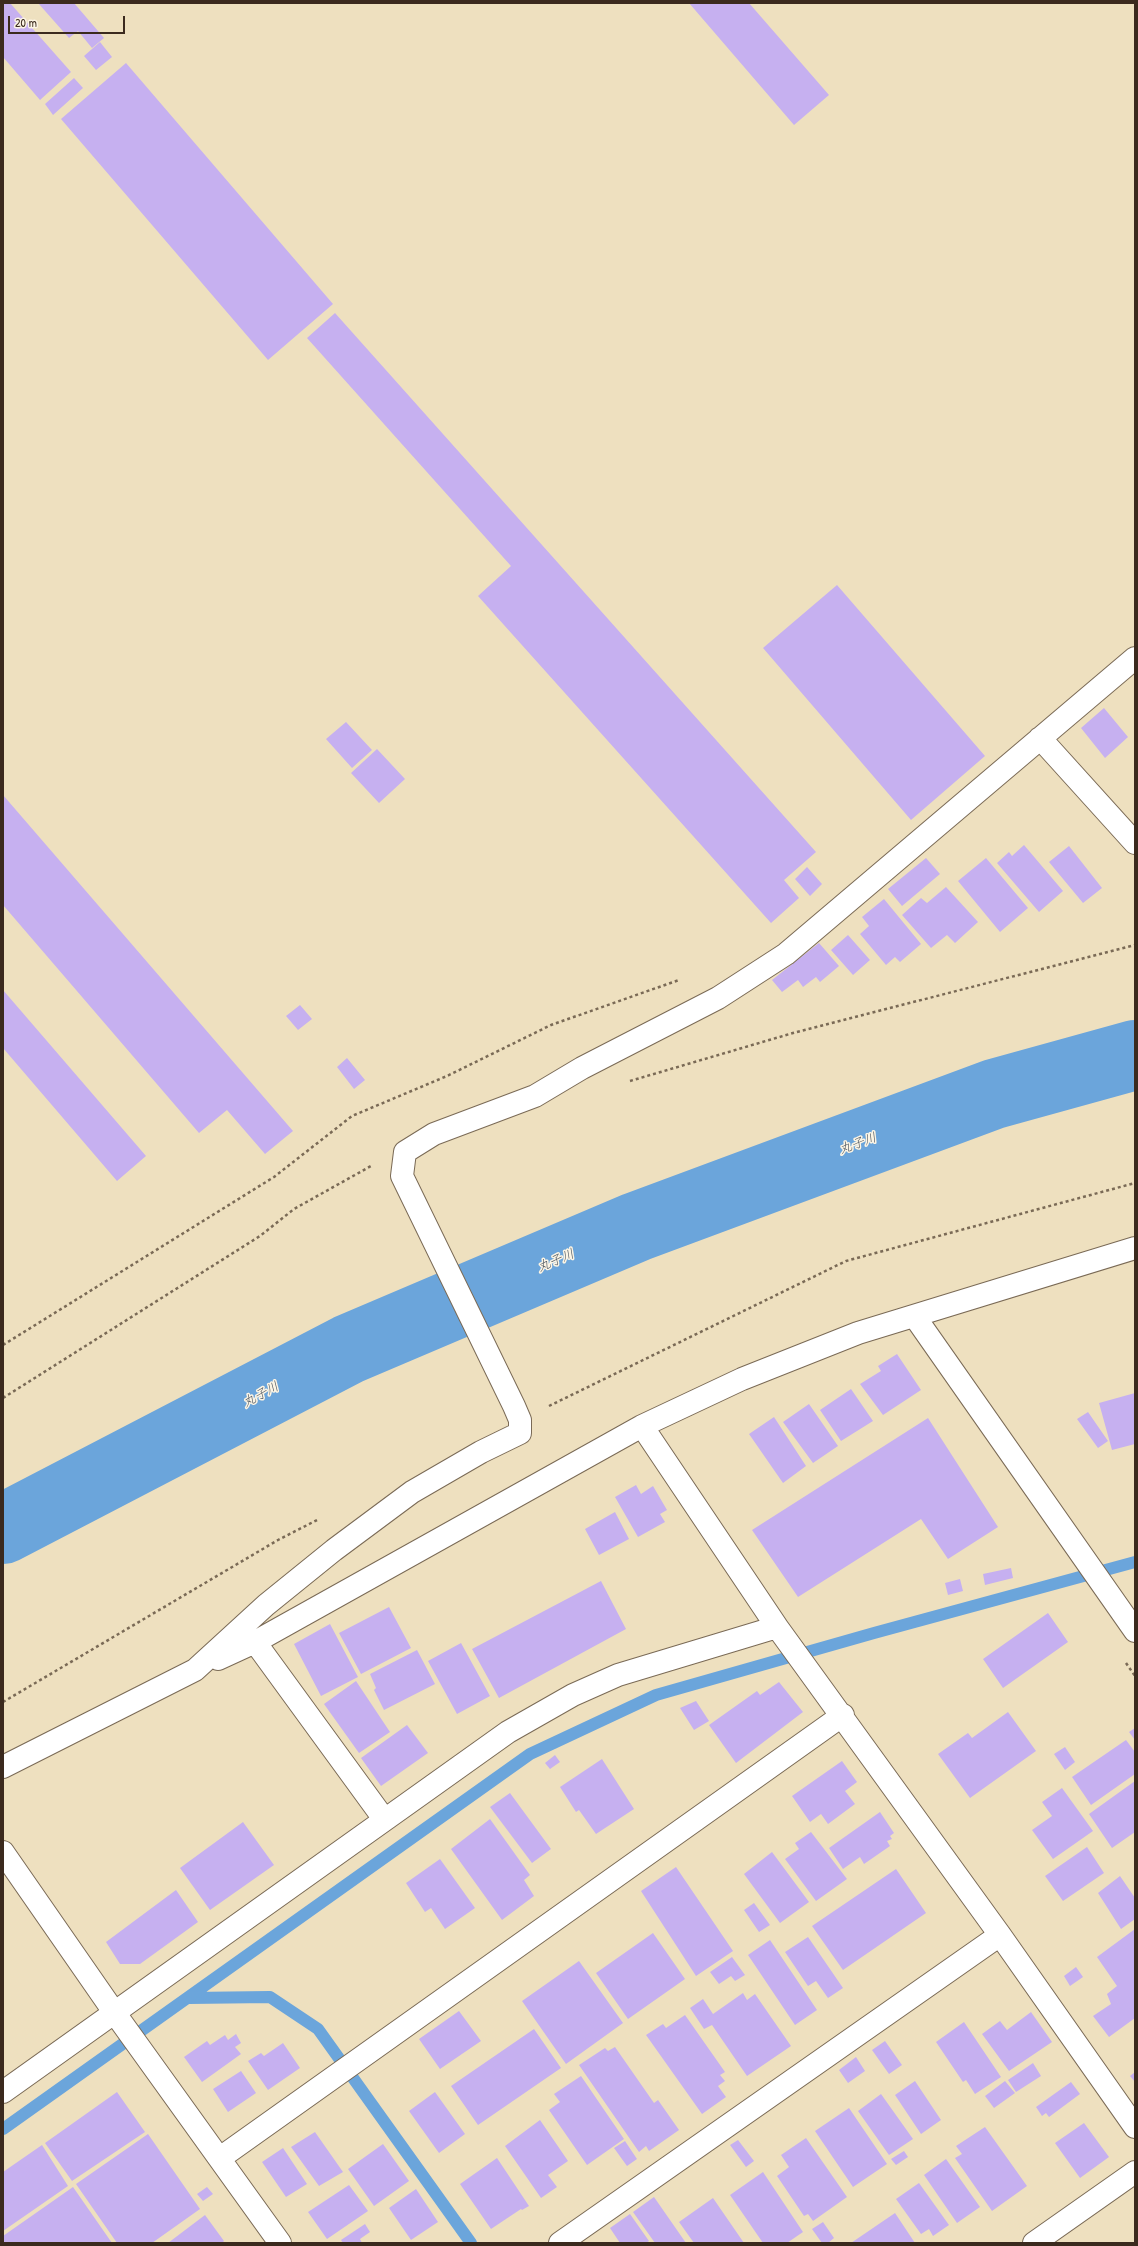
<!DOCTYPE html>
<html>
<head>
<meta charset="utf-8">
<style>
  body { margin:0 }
  #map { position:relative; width:1138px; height:2246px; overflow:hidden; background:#eee0bf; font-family:"Patrick Hand",sans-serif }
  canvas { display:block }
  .frame { position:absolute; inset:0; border:4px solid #3b2a1e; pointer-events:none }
  .scale { position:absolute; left:8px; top:16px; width:117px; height:18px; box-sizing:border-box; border:2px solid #3b2a1e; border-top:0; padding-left:5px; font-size:12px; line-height:14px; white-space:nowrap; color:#3b2a1e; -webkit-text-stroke:3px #fcf5e5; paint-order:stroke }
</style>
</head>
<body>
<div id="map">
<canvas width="1138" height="2246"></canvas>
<div class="frame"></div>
<div class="scale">20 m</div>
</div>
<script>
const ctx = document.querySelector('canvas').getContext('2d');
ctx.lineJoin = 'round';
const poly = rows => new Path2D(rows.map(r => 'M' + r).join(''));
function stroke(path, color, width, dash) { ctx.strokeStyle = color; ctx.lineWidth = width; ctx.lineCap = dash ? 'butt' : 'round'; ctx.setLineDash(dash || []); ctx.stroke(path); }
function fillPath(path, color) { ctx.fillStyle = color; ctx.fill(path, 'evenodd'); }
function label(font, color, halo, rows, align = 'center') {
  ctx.font = font + ' "Patrick Hand","Klee One",sans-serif'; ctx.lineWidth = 3; ctx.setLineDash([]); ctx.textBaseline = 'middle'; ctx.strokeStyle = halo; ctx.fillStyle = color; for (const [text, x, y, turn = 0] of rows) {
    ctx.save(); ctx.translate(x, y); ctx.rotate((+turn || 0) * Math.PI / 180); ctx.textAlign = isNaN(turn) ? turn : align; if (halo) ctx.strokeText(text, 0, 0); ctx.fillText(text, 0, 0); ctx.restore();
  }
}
stroke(poly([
  [189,1998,270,1997,318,2029,471,2243],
  [3,2129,530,1754,656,1695,874,1633,1135,1562]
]), '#6ba5db', 12);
stroke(poly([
  [3,1529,349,1349,636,1227,994,1094,1135,1055]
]), '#6ba5db', 70);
fillPath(poly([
  [3,3,10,3,71,72,40,100,3,57],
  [38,3,74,3,104,38,92,48,78,31,69,38],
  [689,3,749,3,829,95,794,125],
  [100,42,112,57,96,70,84,56],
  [126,63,333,304,268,360,61,119],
  [74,78,83,88,53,115,45,104],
  [335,313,816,852,784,880,799,898,771,923,478,596,511,566,307,338],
  [837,585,985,756,911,820,763,648],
  [1104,708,1128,737,1105,758,1081,728],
  [346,722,372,750,352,768,326,739],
  [377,749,405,779,379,803,351,773],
  [3,795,293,1131,265,1154,227,1110,199,1133,3,905],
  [1024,845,1063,891,1039,912,997,863,1009,852,1012,856],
  [1069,846,1102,888,1083,903,1049,862],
  [926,858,940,874,902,906,888,889],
  [986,858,1028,908,1000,932,958,881],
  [807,867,822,884,810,896,795,879],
  [946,887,978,922,955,943,947,935,931,948,902,915,921,898,927,903],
  [884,899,921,944,900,962,895,957,886,965,860,934,869,926,862,917],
  [848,935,870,960,853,975,831,950],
  [819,943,839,966,820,982,816,977,803,987,798,980,782,992,772,980],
  [3,990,146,1156,117,1181,3,1048],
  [300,1005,312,1019,298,1030,286,1016],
  [347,1058,365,1080,354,1089,337,1067],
  [897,1354,921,1390,883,1415,860,1384,881,1371,878,1366],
  [851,1389,873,1421,841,1441,820,1410],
  [1135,1393,1135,1444,1112,1450,1099,1403],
  [809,1404,838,1446,813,1463,783,1422],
  [1088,1412,1108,1441,1098,1448,1077,1419],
  [774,1417,806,1466,783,1483,749,1434],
  [928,1418,998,1527,948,1559,921,1519,798,1597,752,1530],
  [636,1485,641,1494,653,1486,667,1510,660,1514,665,1522,638,1537,615,1497],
  [615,1512,629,1539,599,1555,585,1529],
  [1011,1568,1013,1578,985,1585,983,1574],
  [960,1579,963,1591,948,1595,945,1583],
  [601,1581,626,1629,499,1698,472,1649],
  [389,1607,411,1648,361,1674,339,1633],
  [1048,1613,1068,1642,1003,1688,983,1659],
  [330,1624,358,1677,321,1696,294,1644],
  [461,1643,490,1696,457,1714,428,1661],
  [417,1650,435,1684,384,1710,374,1690,376,1688,370,1674],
  [356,1681,390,1732,359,1753,324,1704],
  [779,1682,803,1712,736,1763,709,1725,757,1691,760,1695],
  [696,1701,709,1721,694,1730,680,1708],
  [1008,1712,1036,1751,970,1798,938,1754,968,1733,972,1738],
  [407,1725,428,1753,381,1786,361,1758],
  [1135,1728,1135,1740,1129,1732],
  [1126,1740,1135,1752,1135,1774,1091,1805,1072,1777],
  [1065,1747,1075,1762,1065,1770,1054,1754],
  [555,1755,560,1762,550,1769,545,1763],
  [602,1759,634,1809,596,1834,579,1810,576,1812,560,1787],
  [842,1761,857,1782,845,1791,855,1804,828,1824,821,1814,810,1822,792,1796],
  [1135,1781,1135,1832,1112,1848,1089,1814],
  [1062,1788,1093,1831,1053,1859,1032,1830,1052,1816,1042,1802],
  [510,1793,551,1849,532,1863,490,1807],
  [880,1812,894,1833,890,1836,892,1839,887,1841,890,1846,864,1864,860,1857,843,1869,829,1848],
  [490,1819,530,1875,524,1880,534,1896,502,1920,451,1849],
  [243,1822,274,1865,210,1910,180,1868],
  [811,1832,847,1879,816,1901,785,1859,799,1849,795,1843],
  [1087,1847,1104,1873,1063,1901,1045,1876],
  [772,1852,809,1902,780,1923,744,1874],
  [440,1859,475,1908,445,1929,431,1908,425,1912,406,1883],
  [676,1867,733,1951,696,1976,641,1891],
  [896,1869,926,1913,843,1970,812,1926],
  [1120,1876,1135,1898,1135,1919,1121,1929,1098,1893],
  [176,1890,198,1922,140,1964,120,1964,106,1942],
  [754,1903,770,1925,759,1932,744,1910],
  [1135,1929,1135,2018,1109,2037,1093,2016,1111,2004,1107,1994,1117,1986,1097,1957],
  [653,1933,685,1979,628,2019,596,1973],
  [808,1937,843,1988,828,1998,816,1981,808,1986,785,1952],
  [770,1940,817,2010,795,2025,748,1955],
  [732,1957,745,1975,735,1981,731,1976,719,1984,710,1972],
  [579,1961,623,2023,566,2064,522,2001],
  [1076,1967,1083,1977,1070,1986,1064,1976],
  [743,1993,747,2000,755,1994,791,2046,747,2076,712,2025,704,2029,690,2008,703,1999,713,2014],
  [459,2011,481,2041,440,2069,419,2039],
  [1031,2012,1052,2042,1009,2071,982,2034,1000,2021,1007,2030],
  [685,2015,725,2072,720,2075,725,2081,718,2086,726,2097,702,2114,646,2035,663,2024,666,2028],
  [964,2022,1001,2077,975,2094,966,2080,963,2082,936,2042],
  [534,2029,561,2068,478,2125,451,2086],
  [236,2034,241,2043,235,2047,241,2054,202,2082,184,2057,207,2041,210,2045,225,2035,228,2040],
  [885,2041,902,2065,889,2074,872,2050],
  [283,2043,300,2068,268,2090,248,2061,261,2053,264,2056],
  [615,2047,654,2103,658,2100,679,2130,649,2151,646,2146,639,2152,579,2065,605,2048,608,2051],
  [856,2057,865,2071,848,2083,839,2070],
  [1033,2063,1041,2076,1016,2092,1008,2080],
  [241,2071,256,2093,228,2112,213,2089],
  [1135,2072,1135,2082,1130,2076],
  [581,2076,624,2139,587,2165,549,2110,560,2102,554,2094],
  [915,2081,941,2120,921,2134,895,2095],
  [1005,2081,1015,2093,994,2108,985,2096],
  [1071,2082,1080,2094,1049,2117,1046,2113,1042,2116,1036,2107],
  [117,2092,145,2132,72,2181,45,2143],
  [435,2092,465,2134,439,2153,409,2111],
  [881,2094,913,2139,889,2155,858,2111],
  [849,2108,887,2164,853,2187,815,2131],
  [540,2120,568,2161,548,2175,557,2187,541,2198,505,2146],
  [1084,2123,1109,2157,1080,2178,1055,2143],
  [985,2127,1027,2186,992,2211,955,2158,962,2154,956,2146],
  [315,2132,343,2172,319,2186,291,2147],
  [148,2134,200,2209,152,2243,117,2243,76,2184],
  [806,2138,847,2197,813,2221,808,2214,804,2216,777,2176,789,2167,781,2155],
  [738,2140,754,2161,746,2167,730,2145],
  [625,2141,637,2159,627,2166,614,2148],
  [383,2144,409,2181,374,2206,348,2169],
  [42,2145,68,2186,3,2231,3,2172],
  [283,2148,307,2184,286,2197,262,2162],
  [904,2151,908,2157,896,2165,891,2159],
  [497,2158,529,2206,522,2210,521,2209,491,2229,460,2184],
  [946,2159,980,2207,957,2223,924,2175],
  [763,2172,803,2232,787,2243,763,2243,730,2195],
  [919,2183,949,2225,933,2236,929,2229,921,2234,896,2199],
  [349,2185,368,2211,327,2239,308,2212],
  [73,2187,112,2243,3,2243,3,2236],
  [207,2187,213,2194,203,2201,197,2194],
  [416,2189,438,2222,411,2240,389,2208],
  [654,2197,686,2243,655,2243,633,2212],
  [713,2198,744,2243,694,2243,679,2222],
  [895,2213,915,2243,851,2243],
  [630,2214,649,2241,646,2243,620,2243,610,2228],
  [205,2215,224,2241,222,2243,168,2243],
  [823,2222,834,2238,828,2243,822,2243,812,2229],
  [365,2224,370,2232,360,2239,362,2243,343,2243,341,2240]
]), '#c6b0f0');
const minor = poly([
  [1040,738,1135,843],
  [915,1317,1135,1631],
  [642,1426,777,1627,1000,1935,1135,2127],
  [255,1642,384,1819],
  [218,1659,255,1642,642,1426,742,1379,858,1333,1135,1248],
  [3,1767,195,1670,266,1605,334,1550,412,1492,481,1452,520,1433,520,1420,514,1406,402,1176,405,1152,434,1134,535,1096,582,1068,718,998,786,954,1135,658],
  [3,1852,114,2012,280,2243],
  [3,2092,508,1732,573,1695,618,1675,777,1627],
  [220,2158,843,1715],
  [560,2243,1000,1935],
  [1034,2243,1135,2172]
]);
stroke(minor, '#7a6a56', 24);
stroke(poly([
  [630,1081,793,1033,1135,945],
  [3,1345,274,1177,352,1116,447,1076,551,1025,679,980],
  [3,1398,260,1236,294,1209,371,1166],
  [549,1406,846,1261,1135,1183],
  [1126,1663,1135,1676],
  [3,1702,278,1540,319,1519]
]), '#7a6a56', 2.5, [3, 3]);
stroke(minor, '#fff', 22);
label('italic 13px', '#4c5560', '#fcf5e5', [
  ["丸子川",858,1144,-20],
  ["丸子川",556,1261,-23],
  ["丸子川",261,1395,-28]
]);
</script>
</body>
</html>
